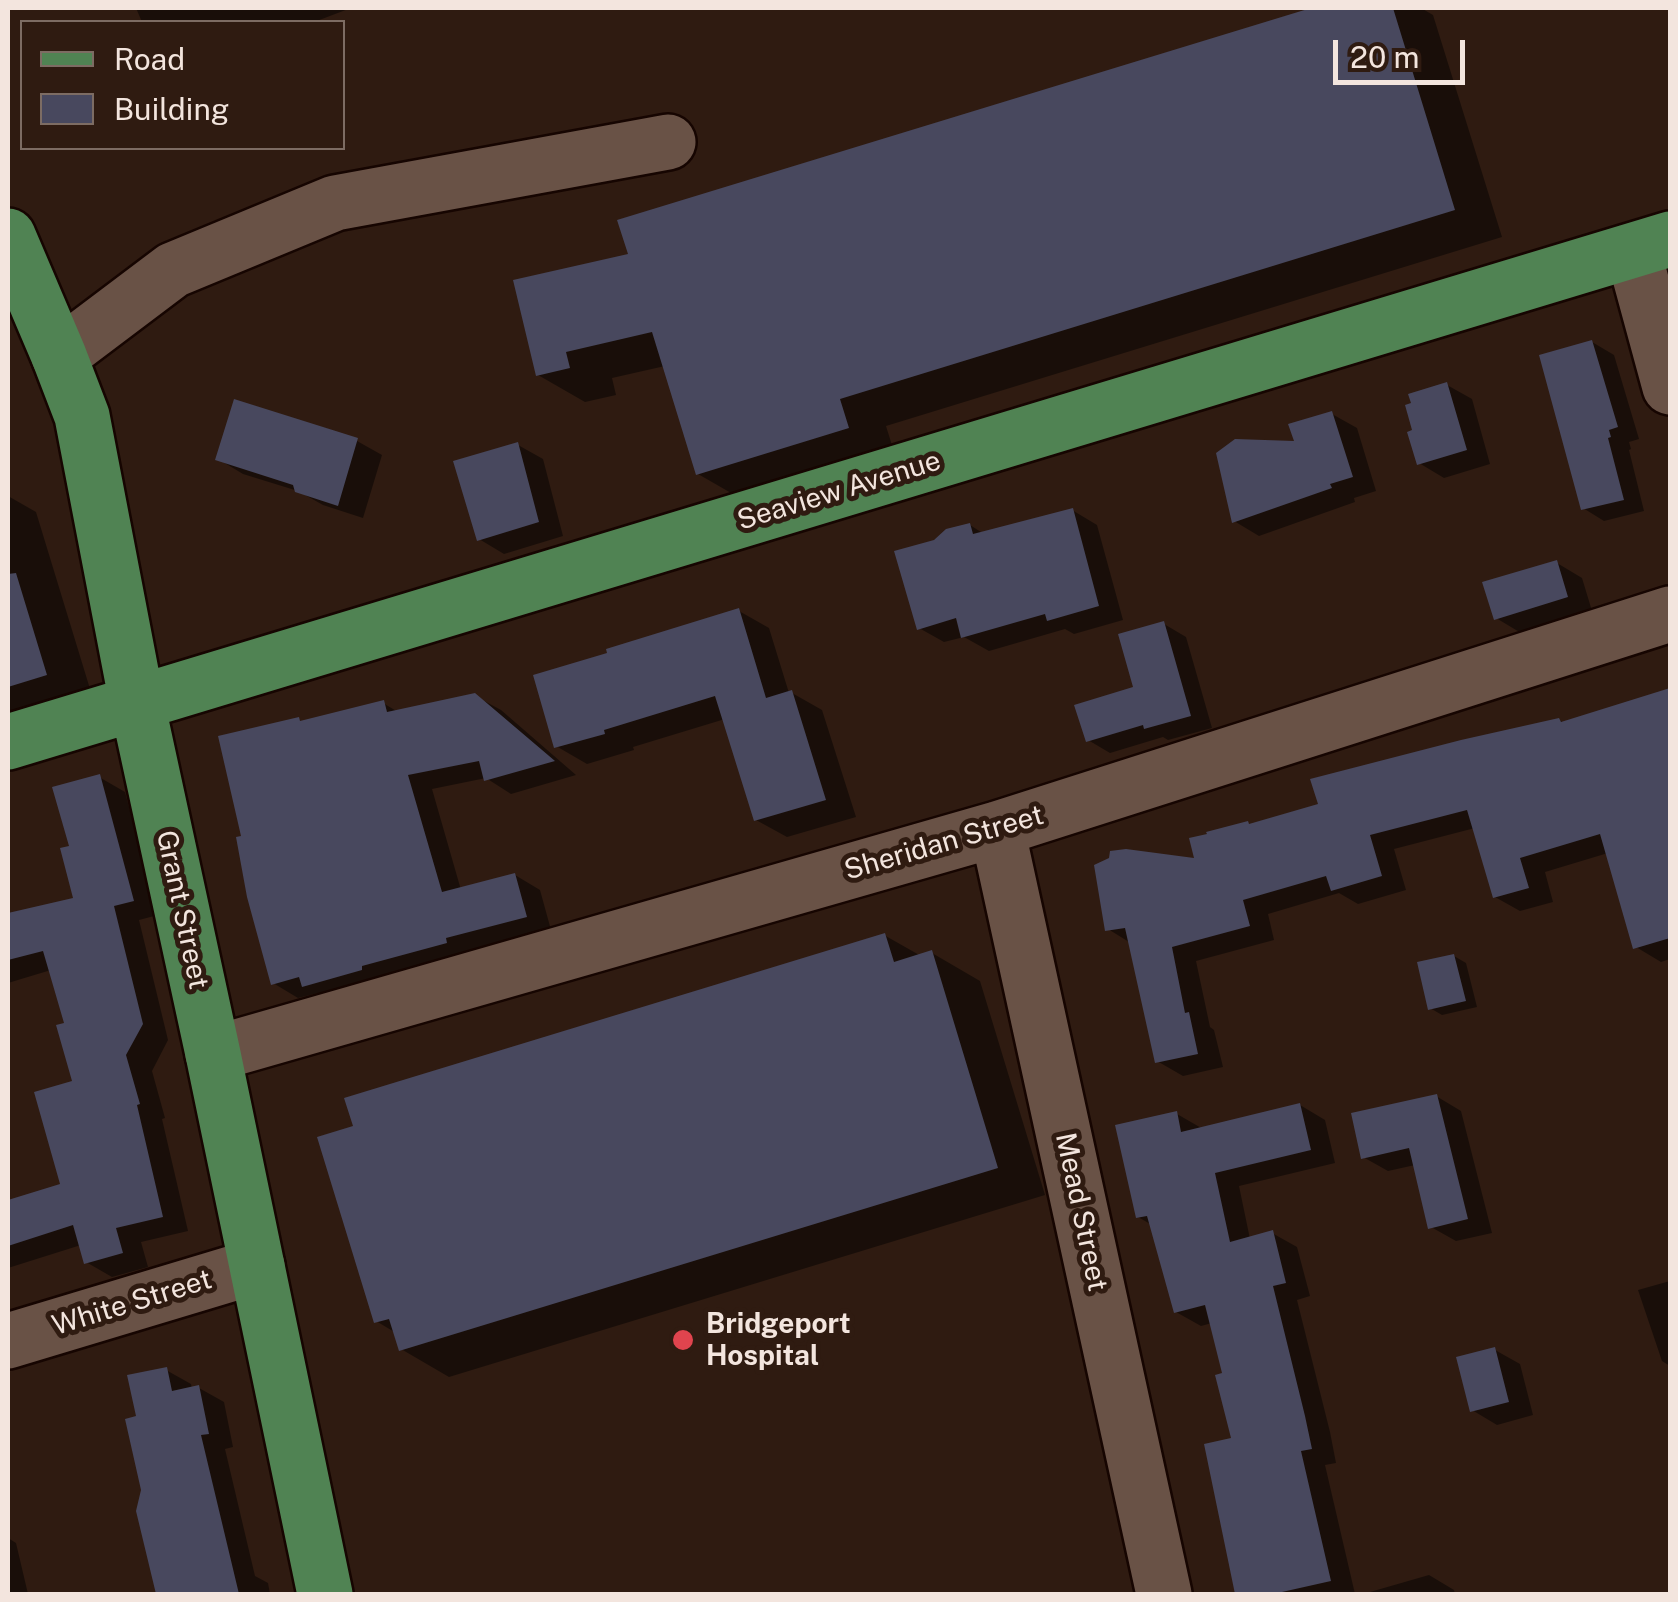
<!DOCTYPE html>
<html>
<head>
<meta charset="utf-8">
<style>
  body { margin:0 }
  #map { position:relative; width:1678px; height:1602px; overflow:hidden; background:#2f1b11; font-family:"Public Sans",sans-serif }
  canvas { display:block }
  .frame { position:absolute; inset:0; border:10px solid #f3e5de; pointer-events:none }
  .legend { position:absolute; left:20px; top:20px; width:325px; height:130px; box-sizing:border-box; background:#2f1b11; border:2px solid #7d6c63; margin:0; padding:12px 18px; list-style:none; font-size:30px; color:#f3e5de }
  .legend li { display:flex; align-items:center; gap:20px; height:50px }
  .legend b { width:50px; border:2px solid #7d6c63 }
  .scale { position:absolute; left:1333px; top:40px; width:132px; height:45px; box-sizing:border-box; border:5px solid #f3e5de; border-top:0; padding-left:12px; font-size:30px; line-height:35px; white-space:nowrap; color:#f3e5de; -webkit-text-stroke:8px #2f1b11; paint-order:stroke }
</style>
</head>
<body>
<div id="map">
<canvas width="1678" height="1602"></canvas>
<div class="frame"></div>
<ul class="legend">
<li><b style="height:12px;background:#508353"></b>Road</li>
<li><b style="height:28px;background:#48485e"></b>Building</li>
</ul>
<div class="scale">20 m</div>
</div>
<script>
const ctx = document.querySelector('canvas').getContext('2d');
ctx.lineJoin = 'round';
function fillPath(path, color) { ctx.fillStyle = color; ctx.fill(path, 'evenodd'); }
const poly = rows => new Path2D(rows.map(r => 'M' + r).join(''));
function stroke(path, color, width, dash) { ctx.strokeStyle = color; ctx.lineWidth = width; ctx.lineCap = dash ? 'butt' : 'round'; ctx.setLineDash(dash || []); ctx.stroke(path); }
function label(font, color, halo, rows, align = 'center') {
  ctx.font = font + ' "Public Sans",sans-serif'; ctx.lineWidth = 10; ctx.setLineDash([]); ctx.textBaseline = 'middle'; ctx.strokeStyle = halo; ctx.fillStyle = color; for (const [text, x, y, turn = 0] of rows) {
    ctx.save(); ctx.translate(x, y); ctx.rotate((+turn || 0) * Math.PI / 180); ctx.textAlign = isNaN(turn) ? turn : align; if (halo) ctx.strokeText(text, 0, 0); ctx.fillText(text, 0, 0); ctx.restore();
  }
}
fillPath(poly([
  [136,8,351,8,314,22,142,22],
  [1320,8,1421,8,1433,15,1502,237,886,426,895,455,745,501,698,474,665,366,612,378,616,395,585,402,538,375,631,255,620,222],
  [1592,342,1614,355,1639,439,1629,442,1631,449,1629,450,1644,511,1604,521,1583,508],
  [1447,385,1472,399,1490,464,1444,478,1419,463],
  [236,402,357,441,382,455,363,518,323,505,298,491,243,474,218,459],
  [1332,414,1357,428,1376,491,1354,498,1355,502,1259,536,1234,521,1297,444],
  [518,445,543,459,563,536,504,554,479,539],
  [8,496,36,512,94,702,8,729],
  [1072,510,1097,525,1123,620,1074,634,1065,629,989,651,964,637,944,642,919,628,970,525,984,534],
  [1557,563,1582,578,1592,611,1521,633,1496,618],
  [739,611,769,628,789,693,792,693,822,710,856,817,787,837,756,820,725,719,633,747,634,750,587,764,556,746,610,654],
  [1164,624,1186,637,1212,728,1168,740,1163,737,1110,753,1088,740,1136,689],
  [1670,691,1670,959,1661,962,1636,947,1608,853,1545,872,1553,902,1520,911,1495,897,1475,828,1394,849,1406,890,1358,904,1339,893,1268,914,1274,940,1196,961,1210,1027,1214,1030,1223,1067,1183,1076,1157,1061,1129,942,1108,929,1198,861,1251,826,1321,805,1559,720,1565,724],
  [475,696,501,710,576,775,511,794,486,778,432,789,461,890,515,875,540,890,551,930,329,999,318,993,298,998,273,983,244,838,299,720,304,723,383,703,398,712],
  [99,777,125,792,158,915,139,920,168,1040,152,1071,165,1118,162,1119,188,1231,141,1242,148,1267,112,1277,86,1262,81,1245,8,1268,8,1203,63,1185,75,1083,67,1025,51,970,8,983,8,916,76,899,72,847],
  [884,935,921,956,932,953,980,981,1045,1195,449,1377,401,1349,396,1333,376,1321,356,1128],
  [1454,956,1466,963,1477,1007,1442,1015,1430,1008],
  [1436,1096,1461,1111,1492,1233,1456,1241,1431,1227,1415,1165,1388,1171,1363,1157],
  [1300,1105,1325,1120,1335,1163,1239,1186,1250,1239,1272,1233,1297,1247,1310,1296,1297,1300,1330,1432,1336,1463,1325,1465,1355,1594,1238,1594,1207,1446,1234,1440,1225,1375,1212,1323,1201,1326,1176,1312,1152,1225,1138,1217,1177,1114,1203,1129],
  [1670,1281,1670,1366,1662,1361,1638,1290],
  [1495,1350,1520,1364,1533,1415,1497,1425,1472,1410],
  [166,1370,191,1384,192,1389,199,1388,224,1402,233,1447,225,1449,255,1576,268,1583,270,1594,157,1594,159,1594,144,1490,139,1418],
  [8,1538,16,1543,28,1594,8,1594],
  [1429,1575,1454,1590,1455,1594,1371,1594,1370,1592]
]), '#0007');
fillPath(poly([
  [1311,8,1393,8,1455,210,840,399,849,428,696,475,652,332,566,352,570,368,536,376,513,280,628,254,617,220],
  [1592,340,1618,427,1609,430,1611,437,1608,438,1624,500,1581,510,1539,355],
  [1447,382,1467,450,1417,465,1407,432,1412,430,1405,405,1411,403,1408,394],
  [234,399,358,438,338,506,295,492,293,485,215,460],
  [1332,411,1353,477,1330,484,1332,488,1232,523,1216,453,1235,439,1294,441,1288,424],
  [518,442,539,522,477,541,453,461],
  [1073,508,1099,606,1047,621,1045,614,961,638,956,618,917,630,894,551,934,540,946,529,970,523,973,534],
  [1557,560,1568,597,1494,620,1482,582],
  [16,573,47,675,8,687,8,574],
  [739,608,766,698,792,690,826,800,754,821,715,696,604,730,605,734,554,748,533,675,607,653,606,649],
  [1164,621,1191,716,1144,729,1143,725,1086,742,1074,705,1133,687,1118,634],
  [1670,688,1670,938,1633,949,1600,834,1520,858,1529,888,1493,898,1467,810,1370,835,1382,876,1331,891,1326,876,1243,900,1250,926,1172,947,1185,1013,1189,1012,1198,1054,1155,1063,1125,928,1105,931,1094,865,1109,858,1110,851,1126,849,1194,858,1189,838,1207,834,1206,832,1248,821,1249,824,1318,804,1310,779,1461,740,1559,718,1561,722],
  [475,693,555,761,484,781,479,761,408,775,442,892,515,873,527,917,446,938,447,943,362,966,362,970,302,987,299,977,271,985,247,897,236,837,241,836,218,736,299,717,300,721,384,700,387,712],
  [100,774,134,901,114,906,143,1024,126,1055,140,1104,137,1105,163,1217,116,1228,123,1253,84,1264,73,1225,8,1246,8,1200,60,1184,34,1092,72,1081,56,1025,64,1023,43,951,8,960,8,913,73,898,60,848,69,846,52,787],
  [885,933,894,962,932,950,998,1168,399,1351,389,1319,374,1323,317,1137,353,1126,344,1098],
  [1454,954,1466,1001,1428,1010,1417,962],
  [1437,1094,1468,1219,1428,1229,1409,1148,1361,1159,1351,1113],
  [1300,1103,1311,1150,1215,1173,1230,1242,1273,1230,1286,1283,1273,1286,1305,1416,1312,1449,1301,1451,1331,1581,1273,1594,1235,1594,1204,1444,1231,1438,1215,1375,1222,1373,1205,1305,1174,1313,1147,1216,1136,1218,1115,1125,1177,1111,1181,1132],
  [1495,1347,1509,1402,1470,1412,1456,1357],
  [167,1367,172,1391,199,1385,209,1434,201,1435,239,1594,156,1594,136,1511,141,1490,125,1419,136,1416,127,1375]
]), '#48485e');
const minor = poly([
  [1633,251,1670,387],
  [59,356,173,270,335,203,668,142],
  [997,829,1164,1594],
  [213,1054,997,829,1670,614],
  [8,1341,257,1266]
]);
const major = poly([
  [8,236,59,356,82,416,137,703,213,1054,325,1594],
  [8,742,1670,239]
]);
stroke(minor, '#160501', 60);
stroke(major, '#160501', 60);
stroke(minor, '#695246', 55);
stroke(major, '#508353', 55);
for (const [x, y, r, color] of [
  [683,1340,12,"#e0444e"]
]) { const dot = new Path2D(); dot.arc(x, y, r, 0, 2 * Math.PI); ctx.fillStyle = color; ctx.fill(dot); stroke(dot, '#2f1b11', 4); }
label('28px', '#f3e5de', '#2f1b11', [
  ["Seaview Avenue",839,491,-17],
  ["Sheridan Street",944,843,-16],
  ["Grant Street",182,910,78],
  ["Mead Street",1081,1212,78],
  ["White Street",132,1303,-17]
]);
label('bold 28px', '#f3e5de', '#2f1b11', [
  ["Bridgeport",706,1324],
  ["Hospital",706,1356]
], 'left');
</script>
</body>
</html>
